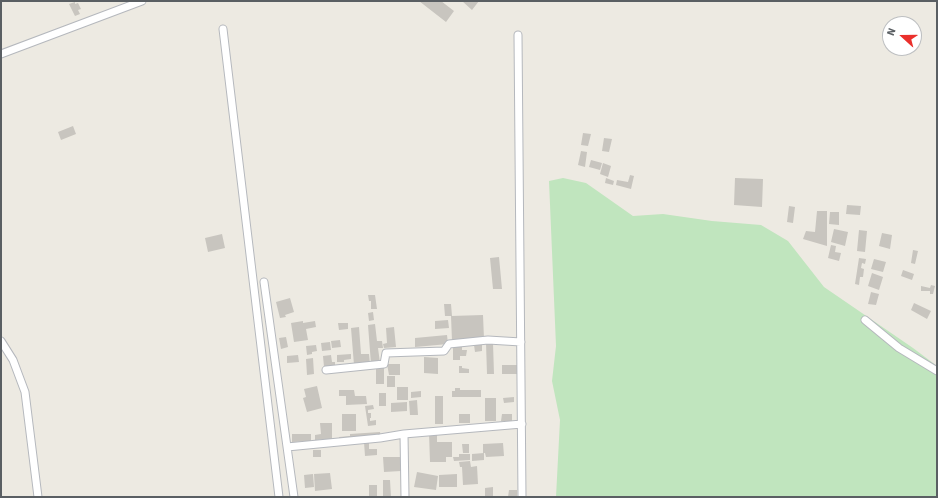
<!DOCTYPE html>
<html>
<head>
<meta charset="utf-8">
<style>
  body { margin:0 }
  #map { position:relative; width:938px; height:498px; overflow:hidden; background:#edeae2; font-family:"Source Sans 3",sans-serif }
  canvas { display:block }
  .frame { position:absolute; inset:0; border:2px solid #5a5f63; pointer-events:none }
  .north { position:absolute; left:882px; top:16px; width:40px; height:40px; box-sizing:border-box; background:#fff; border:1px solid #bdbfc1; border-radius:50%; rotate:291deg; font-size:11px; font-weight:700; line-height:16px; text-align:center; color:#5a5f63 }
  .north::after { content:''; display:block; margin:auto; width:14px; height:18px; background:#ea302c; clip-path:polygon(50% 0,100% 100%,50% 72%,0 100%) }
</style>
</head>
<body>
<div id="map">
<canvas width="938" height="498"></canvas>
<div class="frame"></div>
<div class="north">N</div>
</div>
<script>
const ctx = document.querySelector('canvas').getContext('2d');
ctx.lineJoin = 'round';
function fillPath(path, color) { ctx.fillStyle = color; ctx.fill(path, 'evenodd'); }
const poly = rows => new Path2D(rows.map(r => 'M' + r).join(''));
function stroke(path, color, width, dash) { ctx.strokeStyle = color; ctx.lineWidth = width; ctx.lineCap = dash ? 'butt' : 'round'; ctx.setLineDash(dash || []); ctx.stroke(path); }
fillPath(poly([
  [563,178,586,183,633,216,663,214,712,221,761,225,788,241,824,287,913,348,937,366,937,497,556,497,560,420,552,381,556,346,549,181]
]), '#c0e5be');
fillPath(poly([
  [419,1,441,1,454,11,446,22],
  [462,1,479,1,472,10],
  [75,2,75,4,78,3,81,9,78,10,80,14,75,16,69,4],
  [73,126,76,134,61,140,58,132],
  [583,133,591,134,588,146,581,145],
  [604,138,612,139,609,152,602,151],
  [581,151,587,152,585,167,578,165],
  [591,160,602,163,600,170,589,167],
  [603,163,611,166,608,177,600,174],
  [630,175,634,176,631,189,616,185,617,180,628,182],
  [606,178,614,181,613,185,605,183],
  [735,178,763,179,762,207,734,205],
  [847,205,861,206,860,215,846,214],
  [789,206,795,207,793,223,787,222],
  [817,211,827,211,827,246,803,239,806,231,815,232],
  [830,212,839,212,839,225,829,224],
  [834,229,848,232,845,246,831,242],
  [859,230,867,231,865,252,857,251],
  [882,233,892,235,890,249,879,246],
  [222,234,225,248,208,252,205,238],
  [831,245,836,246,835,252,841,253,839,261,828,258],
  [913,250,918,251,915,264,911,263],
  [499,257,502,289,493,289,490,258],
  [859,258,866,259,865,264,862,263,861,268,864,269,863,277,860,277,859,285,855,284],
  [874,259,886,262,883,272,871,269],
  [903,270,914,274,912,280,901,276],
  [872,273,883,277,879,290,868,286],
  [931,285,935,286,933,294,930,294,930,291,921,291,921,286,930,288],
  [871,292,879,294,876,305,868,304],
  [368,295,375,295,377,309,371,309,371,301,369,301],
  [290,298,294,312,285,315,286,317,280,318,276,302],
  [914,303,931,311,927,319,911,310],
  [444,304,451,304,452,316,445,316],
  [373,312,374,320,369,321,368,313],
  [483,315,484,339,452,341,451,316],
  [448,320,449,328,435,329,435,321],
  [303,321,303,323,315,321,316,327,306,329,308,340,294,342,291,323],
  [338,323,348,323,348,329,339,330],
  [375,324,377,341,382,341,383,348,378,348,380,363,371,364,368,325],
  [359,327,361,354,369,354,370,364,354,365,351,328],
  [394,327,396,347,384,348,383,344,387,343,386,328],
  [447,335,448,344,415,347,415,338],
  [286,337,288,347,281,349,279,338],
  [340,340,341,347,332,348,331,341],
  [330,342,331,350,322,351,321,343],
  [486,343,493,343,494,374,487,374],
  [482,344,482,351,475,352,474,345],
  [316,345,317,351,312,352,312,354,307,355,306,346],
  [453,346,462,346,462,350,467,350,466,356,460,356,460,360,453,360],
  [351,354,351,359,344,360,344,362,337,362,337,355],
  [298,355,299,362,287,363,287,356],
  [331,355,332,362,335,362,335,366,324,367,323,356],
  [424,357,438,358,438,374,424,373],
  [313,358,314,374,307,375,306,359],
  [387,364,400,364,400,375,389,375],
  [502,365,517,365,517,374,502,374],
  [376,366,384,366,384,384,376,384],
  [459,366,462,366,462,368,469,369,469,373,459,373],
  [387,376,395,376,395,387,387,387],
  [317,386,322,408,307,412,303,398,306,397,304,389],
  [397,387,408,387,408,400,397,400],
  [455,388,460,388,460,390,481,390,481,397,452,397,452,391,455,391],
  [339,390,354,390,355,396,366,396,367,404,346,405,346,396,339,396],
  [421,391,421,397,411,398,411,392],
  [379,393,386,393,386,406,379,406],
  [435,396,443,396,443,424,435,424],
  [514,397,514,402,504,403,503,398],
  [485,398,496,398,496,421,485,421],
  [417,400,418,415,410,415,409,401],
  [407,402,407,411,391,412,391,403],
  [373,405,374,409,368,410,368,413,371,413,371,418,370,418,370,421,376,420,376,425,368,426,365,406],
  [342,414,356,414,356,431,342,431],
  [459,414,470,414,470,423,459,423],
  [502,414,512,414,512,421,501,421],
  [320,423,332,423,332,439,315,440,315,435,321,434],
  [380,432,381,437,340,441,339,437,350,436,350,434],
  [429,433,437,433,437,442,452,442,452,457,446,457,446,462,430,462],
  [292,434,311,434,311,441,292,442],
  [364,442,369,442,369,449,377,449,377,455,365,456],
  [503,443,504,456,486,457,485,453,483,453,483,444],
  [462,444,469,444,469,453,463,453],
  [313,450,321,450,321,457,313,457],
  [484,453,484,460,472,461,472,454],
  [459,454,470,454,470,460,454,461,453,457,459,457],
  [383,457,400,457,401,471,384,472],
  [470,461,471,467,477,466,478,484,463,485,462,467,460,467,459,462],
  [417,472,438,476,436,490,414,487],
  [330,473,332,489,315,491,314,474],
  [313,474,314,487,305,488,304,475],
  [457,474,457,487,439,487,439,475],
  [383,480,390,480,391,497,383,497],
  [369,485,377,485,377,497,369,497],
  [493,487,493,496,485,496,485,488],
  [509,490,517,490,517,497,508,497]
]), '#c8c5bf');
const street = poly([
  [223,29,279,497],
  [518,35,522,497],
  [1,54,142,1],
  [264,282,294,497],
  [865,320,899,348,937,371],
  [1,341,13,360,25,392,38,497],
  [326,370,384,364,386,353,444,351,449,344,488,340,521,342],
  [404,434,405,497],
  [287,447,380,438,404,434,522,424]
]);
stroke(street, '#b5b8bd', 9);
stroke(street, '#fff', 7);
</script>
</body>
</html>
